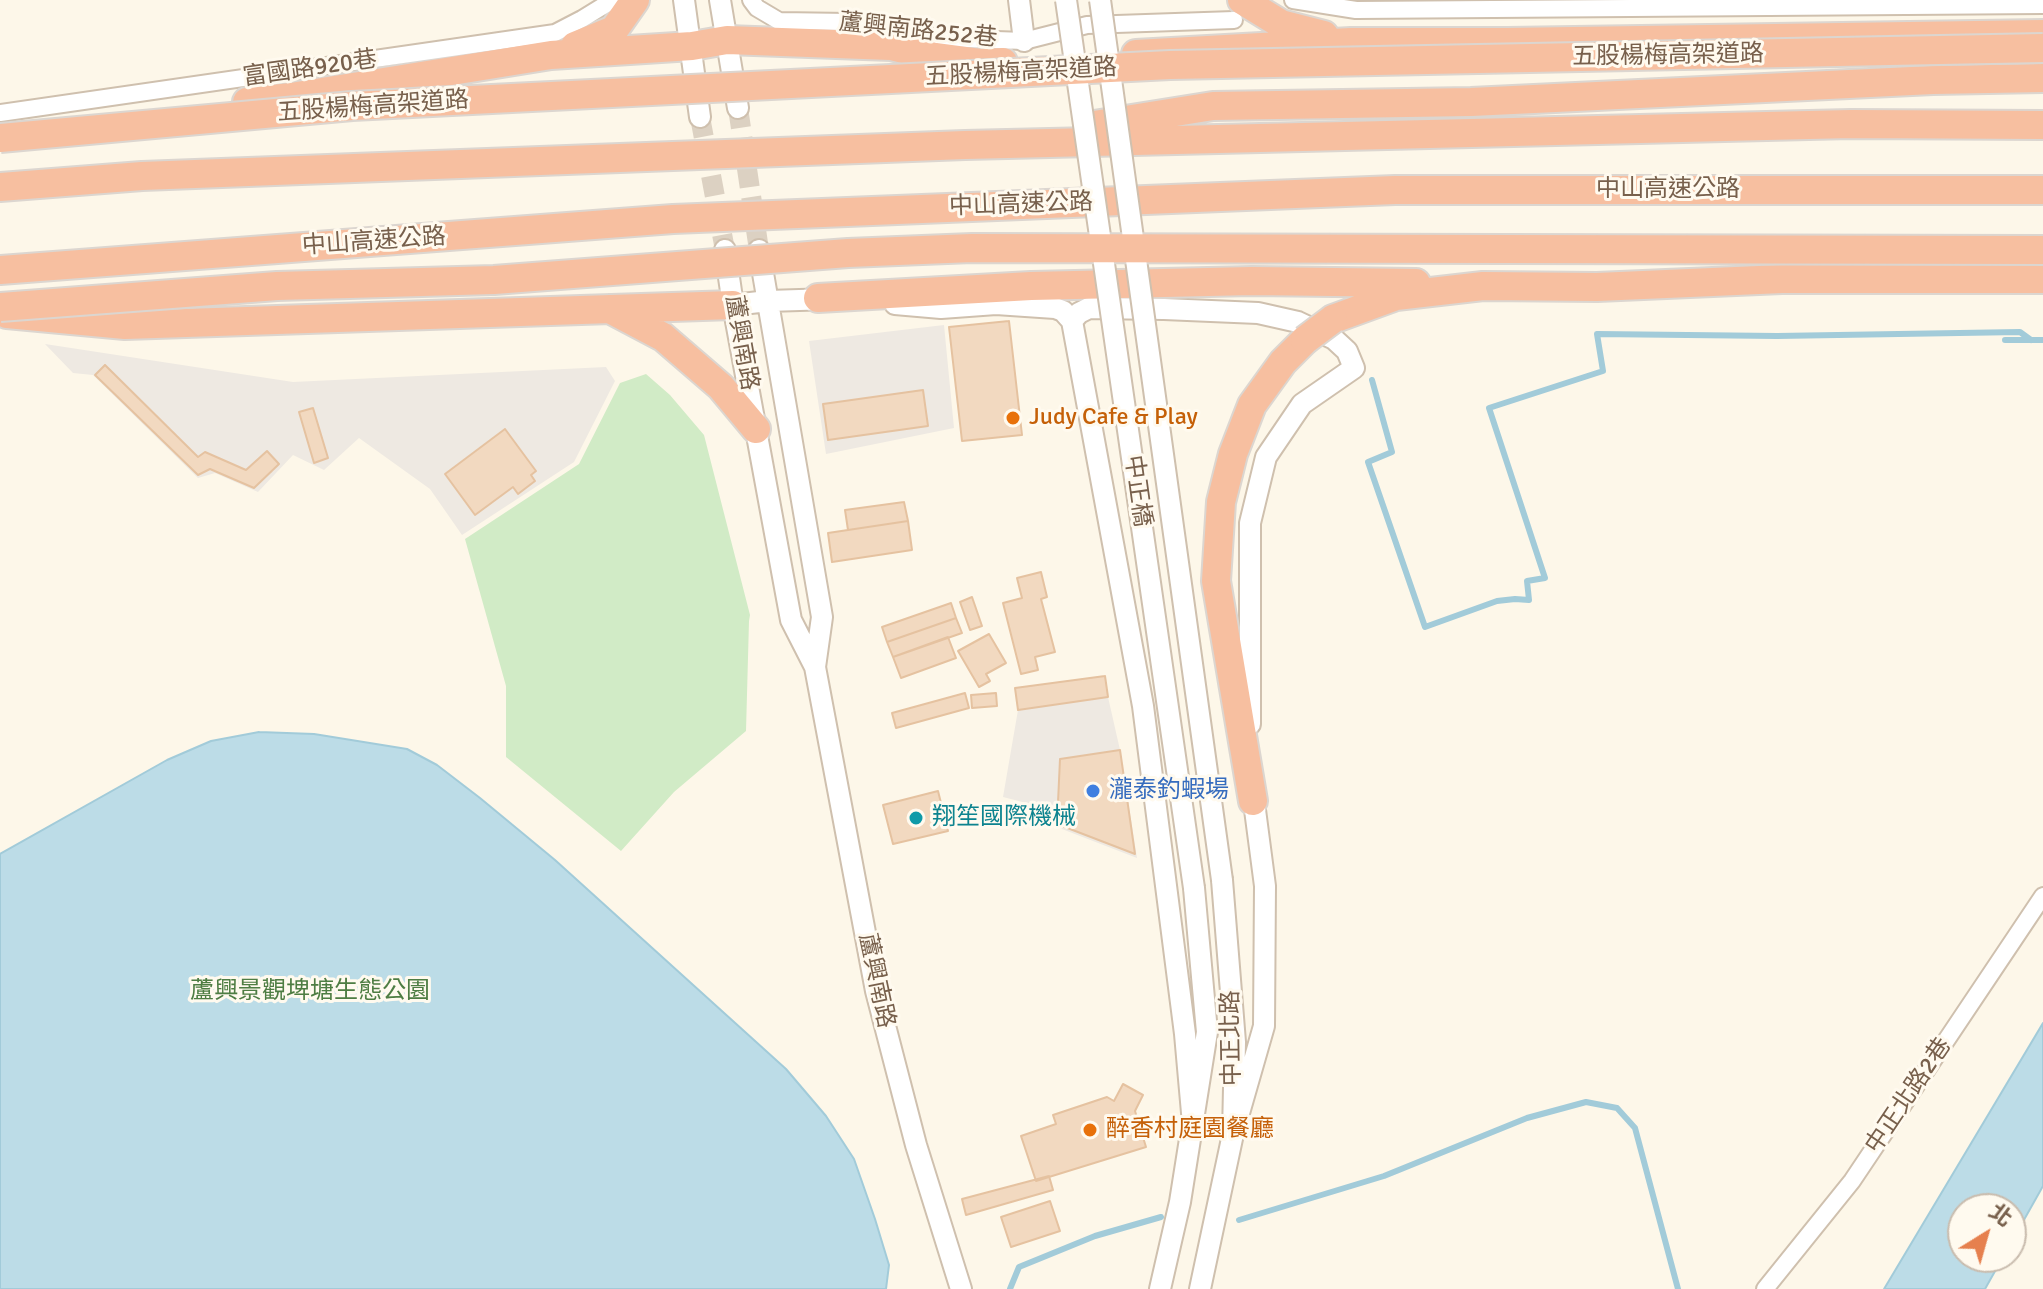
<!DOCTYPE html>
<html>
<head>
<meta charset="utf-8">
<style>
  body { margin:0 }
  #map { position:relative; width:2043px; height:1289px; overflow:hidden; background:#fdf7e9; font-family:Signika,"Noto Sans TC",sans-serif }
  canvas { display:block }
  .north { position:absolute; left:1947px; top:1193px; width:80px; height:80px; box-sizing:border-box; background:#fffaef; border:2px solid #c9bcae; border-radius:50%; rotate:37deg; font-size:22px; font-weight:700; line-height:32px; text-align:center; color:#78604c }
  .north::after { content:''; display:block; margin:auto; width:28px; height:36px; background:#e6804e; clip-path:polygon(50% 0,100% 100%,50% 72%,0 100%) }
</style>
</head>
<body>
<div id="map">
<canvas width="2043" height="1289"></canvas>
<div class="north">北</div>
</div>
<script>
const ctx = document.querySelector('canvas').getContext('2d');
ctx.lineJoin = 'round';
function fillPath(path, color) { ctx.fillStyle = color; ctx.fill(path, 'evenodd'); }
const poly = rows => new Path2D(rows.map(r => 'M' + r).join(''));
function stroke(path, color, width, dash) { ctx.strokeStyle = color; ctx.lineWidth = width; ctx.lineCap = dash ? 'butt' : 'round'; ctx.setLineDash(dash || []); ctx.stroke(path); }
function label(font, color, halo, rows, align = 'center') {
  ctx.font = font + ' Signika,"Noto Sans TC",sans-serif'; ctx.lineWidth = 6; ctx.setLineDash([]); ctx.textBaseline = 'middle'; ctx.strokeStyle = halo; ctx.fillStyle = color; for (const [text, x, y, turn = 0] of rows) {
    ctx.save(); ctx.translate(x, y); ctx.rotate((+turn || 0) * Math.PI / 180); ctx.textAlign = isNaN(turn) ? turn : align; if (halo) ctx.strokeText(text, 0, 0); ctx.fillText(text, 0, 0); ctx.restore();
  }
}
fillPath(poly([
  [944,325,954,428,826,454,809,341],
  [45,344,293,382,606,367,615,381,574,462,462,535,430,489,359,438,324,470,293,455,258,492,215,473,198,478,93,375,73,373],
  [1108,697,1120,750,1137,858,1049,824,1050,809,1003,797,1018,710]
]), '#eee9e2');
fillPath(poly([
  [646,374,670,395,704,435,750,615,749,621,746,731,674,792,621,851,506,757,506,686,465,539,579,464,620,383]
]), '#d1ebc6');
const water = poly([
  [259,732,314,734,407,749,437,765,480,798,555,860,786,1069,826,1116,854,1159,875,1219,889,1265,886,1289,0,1289,0,854,167,760,211,741,259,732],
  [2043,1023,2043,1186,2011,1243,2011,1209,1963,1209,1963,1257,2003,1257,1985,1289,1884,1289,2043,1023]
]);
fillPath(water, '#bcdce7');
stroke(water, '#a2cbd9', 2);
stroke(poly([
  [2005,340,2043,340],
  [1372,380,1392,452,1368,462,1425,627,1497,601,1515,599,1529,600,1527,581,1545,578,1489,408,1603,371,1597,334,1777,336,2020,332,2031,340],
  [1239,1220,1384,1176,1527,1118,1586,1102,1617,1108,1635,1128,1678,1289],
  [1010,1289,1019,1267,1095,1236,1161,1217]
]), '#a2cbd9', 6);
const building = poly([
  [1009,321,1022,435,962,441,949,327,1009,321],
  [105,365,198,457,205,452,246,470,267,451,279,464,254,488,210,469,198,475,95,375,105,365],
  [923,390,928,426,828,440,823,404,923,390],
  [313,408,328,458,314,463,299,412,313,408],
  [505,429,536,471,531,475,535,481,518,494,513,487,475,515,445,474,505,429],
  [904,502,908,521,848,530,845,510,904,502],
  [908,521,912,550,832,562,828,533,908,521],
  [1041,572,1047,597,1041,599,1055,652,1035,657,1038,670,1021,674,1003,603,1022,598,1017,578,1041,572],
  [972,597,982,626,970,630,960,602,972,597],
  [951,603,956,618,887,642,882,627,951,603],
  [956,618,962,633,893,657,887,642,956,618],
  [989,634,1006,663,986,674,990,681,979,687,958,651,989,634],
  [948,637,956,658,901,678,893,657,948,637],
  [1105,676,1108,697,1018,710,1015,688,1105,676],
  [965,693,969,708,896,728,892,713,965,693],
  [996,693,997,706,972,708,971,695,996,693],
  [1120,750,1135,854,1057,824,1060,759,1120,750],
  [938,791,948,831,893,844,883,805,938,791],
  [1123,1084,1143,1095,1135,1111,1146,1147,1036,1181,1021,1136,1056,1124,1053,1115,1107,1097,1114,1101,1123,1084],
  [1049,1176,1053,1190,966,1215,962,1199,1049,1176],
  [1050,1201,1060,1231,1011,1247,1001,1217,1050,1201]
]);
fillPath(building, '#f2d9c0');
stroke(building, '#e5c2a0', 2);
stroke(poly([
  [738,108,759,250],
  [700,117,725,250]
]), '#dcd1c2', 20, [20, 10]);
const minor = poly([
  [751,0,757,8,779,21,849,22,941,38,1024,41,1087,25,1234,20],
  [1293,0,1356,10,2043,5],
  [0,113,555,33,582,19,613,0],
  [1765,1289,1852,1181,2043,896]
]);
const tertiary = poly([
  [684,0,700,117],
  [720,0,738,108],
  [1019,0,1024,41],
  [725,250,733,305,791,620,815,667,876,991,916,1145,961,1289],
  [759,250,822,617,815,667],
  [895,304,941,308,996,304,1055,308,1063,311,1072,321,1143,706,1185,1034,1193,1124],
  [733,305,768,301,831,299],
  [1072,321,1079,313,1089,308,1164,309,1258,313,1298,322,1334,339,1347,351,1354,368,1302,404,1266,457,1250,523,1250,724],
  [1233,1134,1264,1026,1265,886,1252,787],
  [1160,1289,1180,1202,1207,1032,1194,888],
  [1200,1289,1233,1134,1235,1042,1222,880]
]);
const motorway = poly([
  [1242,0,1281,24,1324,35],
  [575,46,614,30,635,0],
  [1136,54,1351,42,1507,42,2043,34],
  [247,102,291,97,551,55,692,46,727,40,891,46,935,57,980,63,1003,62],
  [1088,126,1213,106,1471,102,1933,80,2043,78],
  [0,187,142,176,965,145,1851,124,2043,125],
  [0,270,673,219,1395,190,2043,190],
  [818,298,1031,286,1252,281,1416,283],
  [610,309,663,337,721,387,756,429],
  [7,314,125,325,733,305],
  [1333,319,1396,296,1483,286,1597,287,1782,279,2043,279],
  [1253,801,1216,581,1221,502,1233,454,1252,405,1283,362,1305,340]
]);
stroke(minor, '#cfc0ae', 20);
stroke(tertiary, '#cfc0ae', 24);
stroke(motorway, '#dcd6d0', 32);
stroke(minor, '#fff', 16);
stroke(tertiary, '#fff', 20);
stroke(motorway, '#f7bfa0', 28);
const tertiaryBridge = poly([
  [1066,0,1194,888],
  [1100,0,1222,880]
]);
const motorwayBridge = poly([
  [0,138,352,106,1170,65,2043,48],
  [0,307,277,286,494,280,848,253,972,248,2043,250],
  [1305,340,1333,319]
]);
stroke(tertiaryBridge, '#cfc0ae', 24, []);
stroke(motorwayBridge, '#dcd6d0', 32, []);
stroke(tertiaryBridge, '#fff', 20);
stroke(motorwayBridge, '#f7bfa0', 28);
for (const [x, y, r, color] of [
  [1013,418,8,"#e8710a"],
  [1093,791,8,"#3f7fe0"],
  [916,818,8,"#0f9aa8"],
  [1090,1130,8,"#e8710a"]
]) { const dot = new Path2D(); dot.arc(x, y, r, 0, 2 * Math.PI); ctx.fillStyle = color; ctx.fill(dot); stroke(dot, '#fffaef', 3); }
label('24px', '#78604c', '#fffaef', [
  ["蘆興南路252巷",918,31,6],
  ["五股楊梅高架道路",1668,56,-1],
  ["富國路920巷",310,69,-8],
  ["五股楊梅高架道路",1021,73,-3],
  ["五股楊梅高架道路",373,107,-4],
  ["中山高速公路",1668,190],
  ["中山高速公路",1021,205,-2],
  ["中山高速公路",374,242,-4],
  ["蘆興南路",741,343,80],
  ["中正橋",1137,491,82],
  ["蘆興南路",876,981,78],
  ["中正北路",1232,1038,-91],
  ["中正北路2巷",1909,1096,-56]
]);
label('24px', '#c56008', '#fffaef', [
  ["Judy Cafe & Play",1029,418],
  ["醉香村庭園餐廳",1106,1130]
], 'left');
label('24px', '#366cbe', '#fffaef', [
  ["瀧泰釣蝦場",1109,791]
], 'left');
label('24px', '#0d838f', '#fffaef', [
  ["翔笙國際機械",932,818]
], 'left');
label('24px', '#4e7d43', '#fffaef', [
  ["蘆興景觀埤塘生態公園",310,992]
]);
</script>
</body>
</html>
